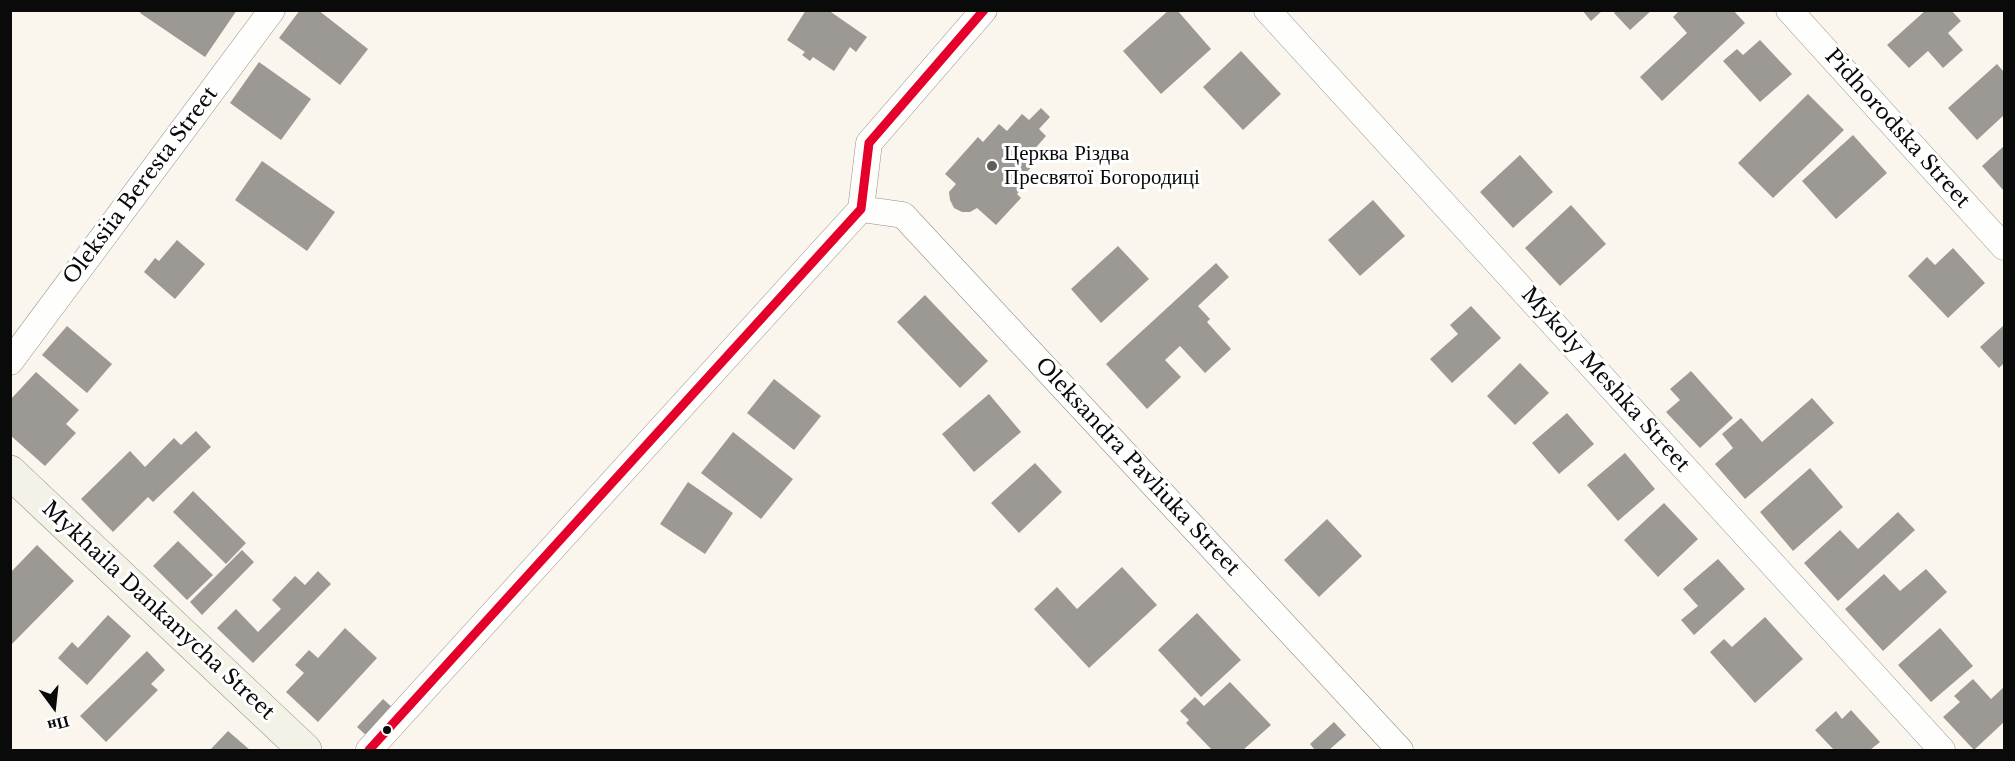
<!DOCTYPE html>
<html>
<head>
<meta charset="utf-8">
<style>
  body { margin:0 }
  #map { position:relative; width:2015px; height:761px; overflow:hidden; background:#faf6ed; font-family:"Libre Baskerville",serif }
  canvas { display:block }
  .frame { position:absolute; inset:0; border:12px solid #0a0a0a; pointer-events:none }
  .north { position:absolute; left:24px; top:677px; width:60px; height:60px; -webkit-text-stroke:4px #fff; paint-order:stroke; rotate:165deg; font-size:16px; font-weight:700; line-height:24px; text-align:center; color:#0a0a0a }
  .north::after { content:''; display:block; margin:auto; width:21px; height:27px; background:#0a0a0a; clip-path:polygon(50% 0,100% 100%,50% 72%,0 100%) }
</style>
</head>
<body>
<div id="map">
<canvas width="2015" height="761"></canvas>
<div class="frame"></div>
<div class="north">Пн</div>
</div>
<script>
const ctx = document.querySelector('canvas').getContext('2d');
ctx.lineJoin = 'round';
function fillPath(path, color) { ctx.fillStyle = color; ctx.fill(path, 'evenodd'); }
const poly = rows => new Path2D(rows.map(r => 'M' + r).join(''));
function stroke(path, color, width, dash) { ctx.strokeStyle = color; ctx.lineWidth = width; ctx.lineCap = dash ? 'butt' : 'round'; ctx.setLineDash(dash || []); ctx.stroke(path); }
function label(font, color, halo, rows, align = 'center') {
  ctx.font = font + ' "Libre Baskerville",serif'; ctx.lineWidth = 6; ctx.setLineDash([]); ctx.textBaseline = 'middle'; ctx.strokeStyle = halo; ctx.fillStyle = color; for (const [text, x, y, turn = 0] of rows) {
    ctx.save(); ctx.translate(x, y); ctx.rotate((+turn || 0) * Math.PI / 180); ctx.textAlign = isNaN(turn) ? turn : align; if (halo) ctx.strokeText(text, 0, 0); ctx.fillText(text, 0, 0); ctx.restore();
  }
}
fillPath(poly([
  [142,10,237,10,205,57,140,13],
  [300,10,318,10,368,49,340,85,279,38],
  [806,10,828,10,867,37,856,52,850,47,834,71,813,57,810,61,802,55,805,52,787,40],
  [1169,10,1177,10,1211,49,1161,94,1123,51],
  [1582,10,1603,10,1591,21],
  [1616,10,1652,10,1630,30,1614,13],
  [1680,10,1733,10,1745,23,1662,101,1640,77,1687,33,1673,17],
  [1926,10,1951,10,1961,21,1948,33,1963,50,1943,68,1928,51,1909,68,1887,45],
  [1760,40,1792,74,1760,102,1723,61,1737,49,1743,55],
  [1241,51,1281,94,1243,130,1203,87],
  [259,62,311,99,281,140,230,103],
  [1997,64,2004,72,2004,115,1977,140,1948,108],
  [1808,94,1844,130,1773,198,1738,163],
  [1041,108,1050,117,1039,129,1046,136,1032,152,1039,159,1023,176,1028,181,1017,194,1021,198,996,225,977,208,970,212,962,212,954,208,950,200,949,192,956,184,945,174,978,137,983,142,999,124,1007,131,1022,114,1029,120],
  [1853,135,1887,173,1836,219,1802,181],
  [2004,146,2004,191,1982,166],
  [1520,155,1553,192,1513,228,1480,192],
  [262,161,335,212,307,251,235,200],
  [1373,200,1405,236,1360,276,1328,240],
  [1571,205,1606,244,1560,286,1525,248],
  [177,240,205,264,175,299,144,272,155,258,159,261],
  [1118,246,1149,279,1101,323,1071,289],
  [1953,248,1985,283,1948,318,1908,276,1927,257,1935,265],
  [1216,263,1229,277,1198,306,1210,319,1207,322,1231,349,1205,373,1180,346,1165,360,1181,377,1147,409,1106,364],
  [925,295,988,361,960,388,897,322],
  [1471,306,1501,338,1452,383,1430,359,1458,334,1450,325],
  [2004,325,2004,363,1999,368,1980,347],
  [67,326,112,364,87,393,42,355],
  [1520,363,1549,393,1515,425,1487,396],
  [1691,371,1733,418,1700,448,1666,412,1680,400,1670,389],
  [36,372,79,410,66,424,76,433,45,466,10,435,10,400],
  [774,379,821,416,794,450,747,413],
  [989,394,1021,432,974,472,942,434],
  [1812,398,1834,423,1745,499,1715,464,1733,448,1722,434,1741,418,1762,442],
  [1567,413,1594,444,1559,474,1532,443],
  [196,431,211,447,153,502,148,497,113,532,81,499,130,451,145,467,174,438,181,445],
  [733,432,793,479,761,519,701,473],
  [1625,453,1655,489,1618,521,1587,485],
  [1035,463,1062,492,1019,533,991,503],
  [1810,468,1843,507,1793,551,1760,512],
  [688,482,733,513,705,554,660,524],
  [193,491,246,543,226,564,173,512],
  [1664,503,1698,539,1658,577,1624,540],
  [1898,512,1915,530,1838,601,1804,563,1840,530,1858,549],
  [1327,519,1362,556,1319,597,1284,560],
  [178,541,213,575,187,600,153,566],
  [37,545,74,581,10,646,10,573],
  [242,550,254,562,202,615,190,602],
  [1718,559,1745,589,1694,635,1681,620,1698,606,1683,589],
  [1122,567,1157,605,1089,668,1034,609,1057,587,1077,609],
  [1926,569,1947,592,1883,651,1845,609,1884,574,1900,591],
  [318,571,331,584,253,663,217,628,236,609,258,632,281,609,272,600,295,576,305,585],
  [1197,613,1241,660,1201,697,1158,650],
  [108,615,131,636,87,685,58,658,72,642,78,648],
  [1765,617,1803,659,1755,703,1710,652,1724,639,1732,647],
  [345,628,377,658,318,722,286,692,304,673,295,665,309,650,318,658],
  [1940,628,1973,666,1931,702,1898,665],
  [147,651,165,670,151,684,158,690,106,742,80,716],
  [1973,679,1991,699,2004,687,2004,722,1974,750,1943,717,1960,702,1954,696],
  [1230,682,1271,725,1243,750,1212,750,1186,723,1189,720,1180,711,1195,697,1204,706],
  [383,699,394,709,368,737,357,727],
  [1851,710,1880,742,1870,750,1834,750,1815,730,1836,711,1842,719],
  [1334,722,1346,735,1329,750,1315,750,1310,744],
  [228,731,250,750,210,750]
]), '#9c9894');
const street = poly([
  [1267,10,1942,750],
  [1789,10,2004,247],
  [861,209,903,215,1400,750],
  [10,362,272,10],
  [369,750,861,209,869,143,984,10]
]);
const secondary = poly([
  [10,472,305,750]
]);
stroke(street, '#92908c', 27);
stroke(secondary, '#898783', 34);
stroke(street, '#fefefc', 26);
stroke(secondary, '#f4f2e7', 33);
stroke(poly([
  [369,750,861,209,869,143,984,10]
]), '#e4002b', 9);
for (const [x, y, r, color] of [
  [992,166,6,"#5e5d59"],
  [387,730,5,"#0a0a0a"]
]) { const dot = new Path2D(); dot.arc(x, y, r, 0, 2 * Math.PI); ctx.fillStyle = color; ctx.fill(dot); stroke(dot, '#fff', 2); }
label('21px', '#0a0a0a', '#fff', [
  ["Pidhorodska Street",1897,129,48],
  ["Oleksiia Beresta Street",141,186,-53],
  ["Mykoly Meshka Street",1605,380,48],
  ["Oleksandra Pavliuka Street",1137,467,47],
  ["Mykhaila Dankanycha Street",158,611,43]
]);
label('21px', '#0a0a0a', '#fff', [
  ["Церква Різдва",1004,154],
  ["Пресвятої Богородиці",1004,178]
], 'left');
</script>
</body>
</html>
